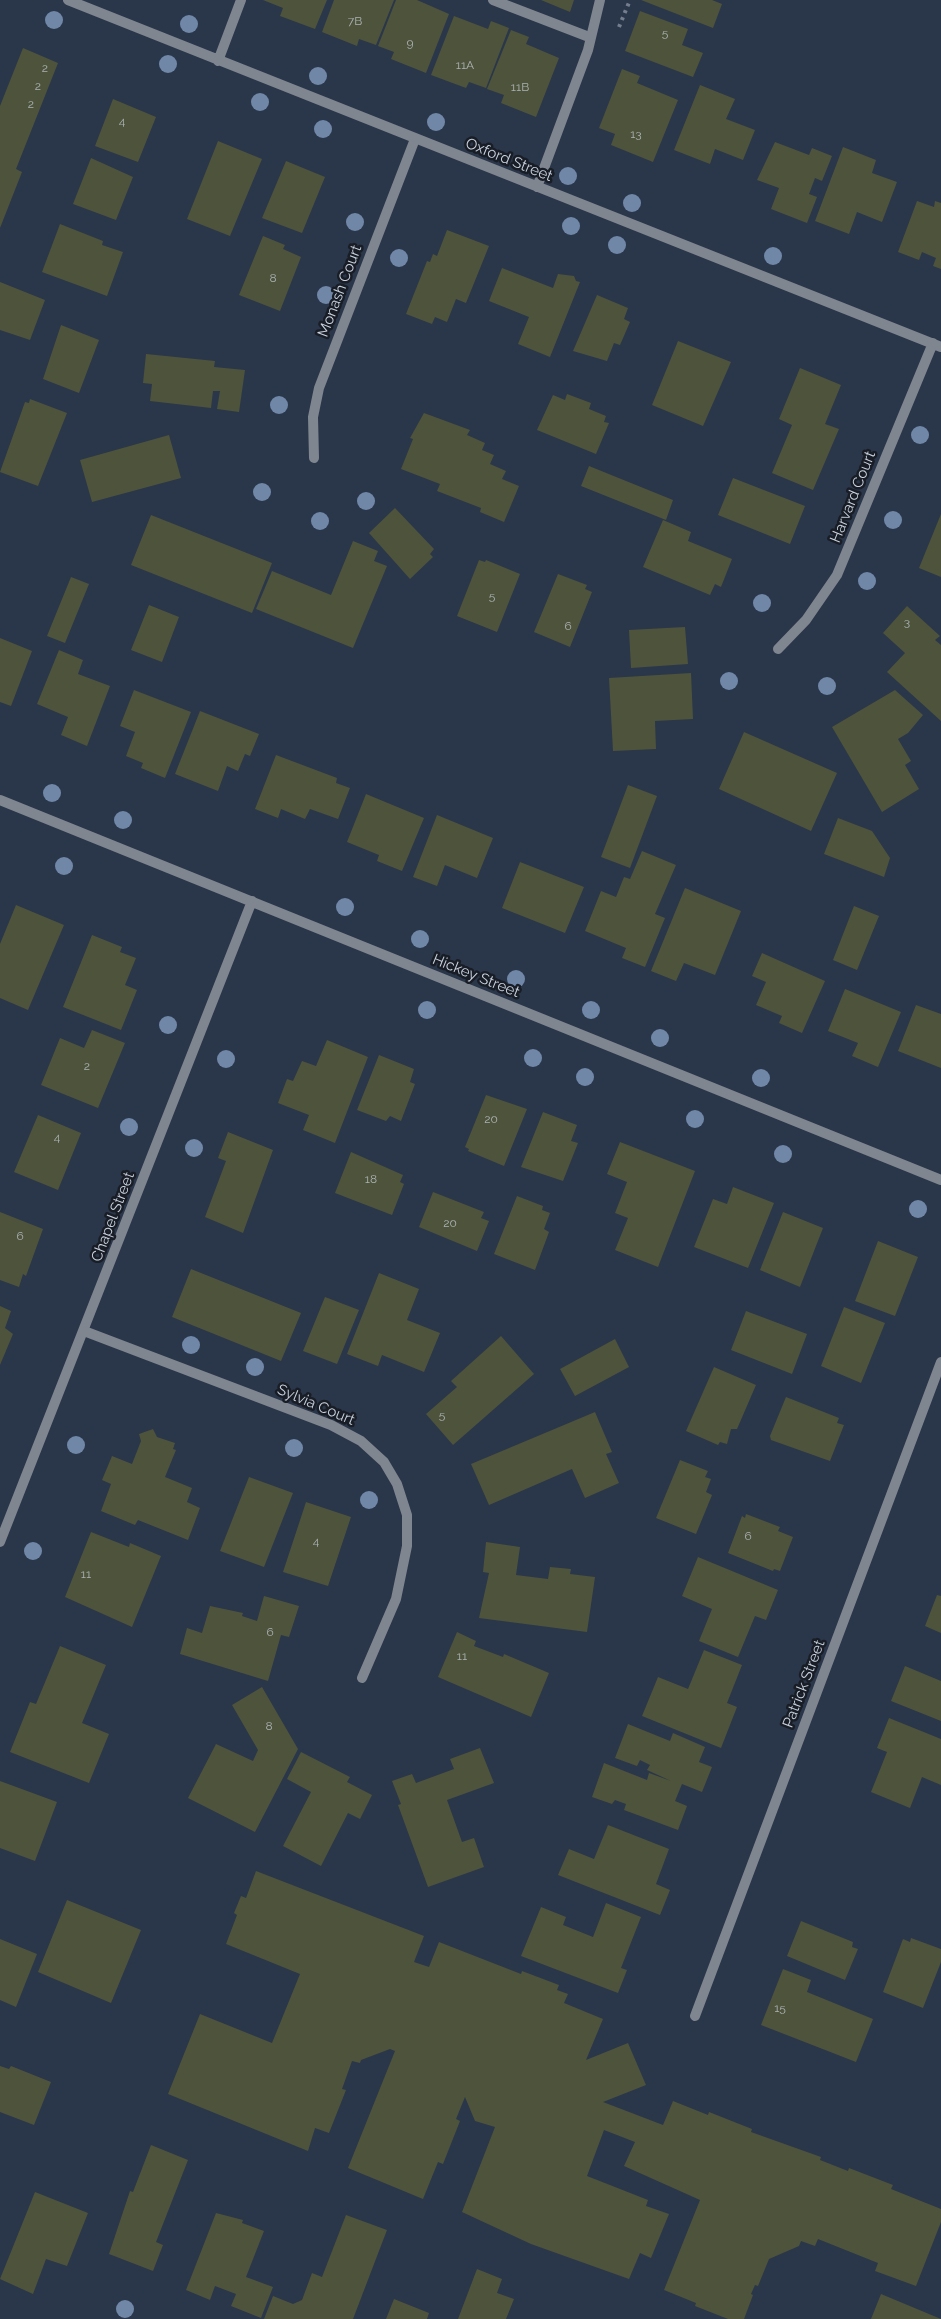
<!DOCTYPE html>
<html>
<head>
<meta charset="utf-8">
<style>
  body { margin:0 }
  canvas { display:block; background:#2a3649 }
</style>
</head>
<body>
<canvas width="941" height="2319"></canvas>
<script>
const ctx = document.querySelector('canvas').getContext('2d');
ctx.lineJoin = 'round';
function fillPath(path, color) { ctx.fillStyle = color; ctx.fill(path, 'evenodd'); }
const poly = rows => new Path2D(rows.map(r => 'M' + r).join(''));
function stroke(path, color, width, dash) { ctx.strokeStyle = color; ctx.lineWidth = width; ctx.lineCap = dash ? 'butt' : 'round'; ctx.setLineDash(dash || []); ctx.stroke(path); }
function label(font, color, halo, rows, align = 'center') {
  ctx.font = font + ' Raleway,sans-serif'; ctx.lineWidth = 5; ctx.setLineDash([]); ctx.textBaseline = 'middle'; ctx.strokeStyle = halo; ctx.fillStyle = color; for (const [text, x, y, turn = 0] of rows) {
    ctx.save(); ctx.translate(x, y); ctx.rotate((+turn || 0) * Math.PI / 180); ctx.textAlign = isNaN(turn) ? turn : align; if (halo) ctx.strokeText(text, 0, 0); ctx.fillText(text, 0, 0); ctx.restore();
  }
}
fillPath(poly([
  [263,0,327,0,315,29,280,16,283,8],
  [334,0,394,0,376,45,359,39,357,46,322,32],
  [396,0,417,0,449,14,426,73,391,59,394,52,378,46],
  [541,0,574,0,570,12],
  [641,0,712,0,722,4,713,28],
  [640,11,688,29,682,45,703,53,693,77,625,51],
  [454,16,488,29,491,21,509,28,486,88,469,82,466,88,431,75],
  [511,30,529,37,526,44,559,58,536,117,501,103,504,95,487,89],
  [23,48,58,63,16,169,22,172,0,228,0,106],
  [622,69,640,76,637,83,678,100,653,162,611,145,615,134,599,128],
  [700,85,735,99,726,119,755,130,743,160,715,149,710,164,674,150],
  [113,99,156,117,138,162,95,146],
  [218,141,262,159,230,236,187,219],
  [775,142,809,155,812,148,832,156,822,181,815,178,809,194,817,197,807,223,771,209,779,188,757,180],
  [843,147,876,160,872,173,897,182,882,222,857,212,849,234,815,221],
  [91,158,133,177,116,220,73,204],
  [286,161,325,177,302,233,262,218],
  [917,201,934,207,935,201,941,203,941,269,933,266,936,258,922,252,919,260,898,252],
  [60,224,103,241,102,245,123,252,107,296,42,272],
  [447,230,489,246,466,303,456,299,447,322,435,317,432,324,406,314,427,261,430,262,433,254,437,256],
  [263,236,285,245,283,249,301,257,280,311,239,295],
  [502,268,553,288,558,274,574,276,576,281,580,282,550,357,518,344,529,317,489,301],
  [0,282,45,300,30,340,0,330],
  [597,295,628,308,624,319,630,322,620,345,614,343,607,361,573,351],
  [61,325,99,340,79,393,43,379],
  [678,341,731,362,703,426,652,405],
  [146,354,215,361,214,367,245,370,239,412,217,409,220,391,213,391,211,408,150,401,152,384,143,383],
  [800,368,841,385,825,424,839,429,813,490,772,473,792,425,779,419],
  [567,394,591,403,589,409,606,416,604,422,609,423,596,454,537,430,553,395,565,400],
  [30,399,67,413,38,486,0,472,25,402,29,403],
  [424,413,470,430,467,435,485,443,482,450,494,455,490,464,506,471,502,479,519,486,504,522,480,512,481,508,437,491,440,484,401,469,413,439,410,438],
  [169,435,181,478,92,502,80,460],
  [589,466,673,500,666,520,581,486],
  [733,478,805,506,790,544,718,515],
  [395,508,434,549,430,554,433,557,410,579,369,533],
  [941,514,941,577,919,568],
  [151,515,272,563,252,613,131,565],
  [663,520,691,532,688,541,732,559,721,587,715,584,710,595,643,567],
  [353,541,378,551,374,561,387,566,353,648,256,609,272,571,331,595],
  [479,560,485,562,486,560,520,574,497,632,457,616],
  [558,574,587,585,585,589,592,592,570,647,534,632],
  [71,577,89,584,65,643,47,636],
  [149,605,179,617,162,662,131,650],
  [907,606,940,636,935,640,941,645,941,721,887,672,905,653,883,633],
  [685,627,688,664,631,668,629,630],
  [0,638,32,651,11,706,0,702],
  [59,650,83,660,78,674,110,686,87,746,61,735,68,717,37,704],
  [691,673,693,719,655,721,656,749,613,751,609,678],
  [134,690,191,712,165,778,141,768,143,763,126,756,135,732,120,726],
  [895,690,923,715,908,733,898,739,911,761,905,765,919,789,882,812,832,727],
  [200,711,259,734,250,756,245,754,238,771,227,766,218,791,175,774],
  [744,732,837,773,811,831,719,789],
  [276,755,337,778,336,783,350,788,338,819,310,809,305,819,281,809,278,818,255,809],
  [628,785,657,796,630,868,601,857],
  [366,794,424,818,402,871,377,861,379,855,347,842],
  [437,815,493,838,477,878,445,865,437,886,413,877],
  [838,818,872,831,890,858,884,877,824,854],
  [642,851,676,865,655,914,665,918,645,967,622,958,626,948,585,931,601,891,616,897,624,877,630,879],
  [520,862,584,887,565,933,502,908],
  [685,888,741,911,715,975,684,963,676,981,651,971],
  [16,905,64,925,28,1010,0,998,0,944],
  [854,906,879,916,857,970,833,960],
  [92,935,122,947,120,952,136,958,125,985,137,990,121,1030,63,1007],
  [762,953,825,981,802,1033,779,1023,782,1016,756,1005,766,982,752,976],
  [845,989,901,1012,878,1067,852,1056,858,1043,828,1031],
  [916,1005,941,1014,941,1068,898,1051],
  [92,1030,125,1043,98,1108,41,1085,60,1038,84,1048],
  [327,1040,368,1057,335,1143,303,1130,309,1115,278,1103,287,1079,293,1081,302,1061,316,1066],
  [379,1055,414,1069,410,1082,415,1084,401,1121,390,1116,386,1121,357,1110],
  [486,1095,527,1109,504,1166,468,1151,469,1149,465,1147],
  [543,1112,577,1125,571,1141,578,1143,563,1181,521,1167],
  [38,1115,81,1133,58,1190,14,1172],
  [228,1132,273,1150,243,1233,205,1217,226,1161,218,1158],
  [620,1142,695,1171,658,1267,615,1250,628,1218,615,1213,627,1182,607,1174],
  [351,1152,403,1175,400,1182,404,1184,392,1215,335,1193],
  [733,1187,774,1203,748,1268,694,1247,713,1199,727,1204],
  [433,1192,484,1212,481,1218,489,1221,477,1251,419,1227],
  [517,1196,543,1206,542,1210,550,1213,544,1229,549,1232,535,1270,494,1254],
  [0,1212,43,1229,26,1276,23,1274,19,1287,0,1280],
  [783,1212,823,1228,800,1287,760,1270],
  [878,1241,918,1257,895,1316,855,1301],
  [191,1269,301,1313,281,1361,172,1317],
  [379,1273,419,1289,407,1320,440,1333,424,1372,382,1355,378,1366,347,1354],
  [325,1297,359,1310,337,1364,303,1351],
  [0,1306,11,1311,5,1328,13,1334,0,1365],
  [844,1307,885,1323,861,1383,821,1366],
  [746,1311,807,1334,792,1374,731,1350],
  [501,1336,534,1374,453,1445,426,1414,457,1387,451,1381],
  [615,1339,629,1367,575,1396,560,1369],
  [714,1367,756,1385,737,1429,731,1429,727,1444,720,1442,718,1445,686,1431],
  [786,1397,839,1418,837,1423,844,1425,830,1461,771,1440,770,1436],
  [595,1412,612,1452,606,1454,619,1483,585,1498,572,1469,489,1505,471,1464],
  [153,1429,157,1437,175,1443,173,1449,176,1450,165,1477,192,1488,187,1502,200,1508,188,1540,138,1520,135,1525,101,1511,111,1484,102,1480,112,1456,132,1464,141,1441,139,1434],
  [680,1460,708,1471,705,1477,711,1479,706,1492,712,1495,696,1534,656,1518],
  [249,1477,293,1493,264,1567,220,1551],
  [306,1502,351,1517,328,1586,283,1572],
  [746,1514,780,1527,778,1531,793,1537,780,1571,774,1569,773,1571,728,1553,742,1516,745,1518],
  [91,1532,129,1547,130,1543,161,1556,132,1627,65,1597],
  [486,1542,520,1547,516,1575,548,1579,550,1567,571,1569,570,1574,595,1577,587,1632,479,1618,489,1573,483,1572],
  [698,1557,778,1590,766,1620,755,1616,738,1657,699,1641,712,1609,682,1596],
  [937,1595,941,1596,941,1633,925,1626],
  [264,1596,299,1606,289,1637,281,1635,268,1681,180,1654,187,1628,202,1633,210,1606,243,1613,242,1616,257,1621],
  [457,1632,476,1641,474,1646,503,1657,504,1654,549,1673,531,1717,438,1677],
  [60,1646,106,1665,82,1723,109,1734,89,1783,10,1752,30,1702,36,1704],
  [704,1650,742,1665,727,1703,737,1707,721,1748,642,1716,658,1677,688,1689],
  [905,1666,941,1681,941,1721,891,1701],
  [262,1687,298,1749,255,1832,188,1798,216,1744,253,1761,258,1750,232,1705],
  [889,1718,941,1739,941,1785,922,1777,910,1808,871,1792,887,1752,877,1748],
  [628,1724,670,1741,673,1733,705,1747,699,1762,712,1767,702,1792,682,1784,675,1801,687,1806,678,1830,624,1810,626,1804,615,1800,612,1804,592,1797,604,1763,647,1780,649,1773,671,1781,647,1770,650,1765,640,1760,637,1766,615,1758],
  [480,1748,494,1783,447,1800,462,1842,474,1838,484,1867,428,1887,398,1805,401,1804,392,1781,412,1774,416,1783,454,1769,450,1759],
  [301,1752,350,1777,347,1782,372,1795,360,1819,348,1813,321,1866,283,1846,311,1792,287,1779],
  [0,1781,57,1802,35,1861,0,1848],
  [608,1825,669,1849,656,1884,670,1890,660,1915,558,1875,569,1849,594,1859],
  [256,1871,424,1936,414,1962,429,1967,439,1942,521,1974,522,1971,559,1985,557,1990,568,1994,564,2003,603,2019,586,2060,628,2043,646,2085,603,2102,663,2125,673,2101,708,2115,709,2112,752,2129,751,2132,821,2157,820,2160,848,2171,849,2168,893,2185,891,2189,941,2209,941,2222,916,2286,875,2271,878,2263,818,2239,815,2246,801,2241,799,2246,769,2259,758,2286,755,2285,751,2294,753,2295,744,2319,728,2319,695,2306,696,2303,664,2290,700,2200,624,2166,635,2142,604,2130,587,2176,648,2200,646,2206,669,2214,651,2258,640,2253,629,2279,531,2244,462,2212,495,2127,475,2121,465,2097,456,2119,460,2121,443,2164,438,2162,423,2199,348,2168,395,2051,390,2049,361,2060,360,2063,352,2061,342,2089,346,2090,329,2133,315,2128,308,2151,168,2094,200,2014,272,2043,300,1974,226,1944,237,1915,234,1913,241,1896,246,1898],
  [67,1900,141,1930,111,2003,38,1972],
  [606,1903,641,1917,621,1968,627,1970,618,1993,521,1956,541,1907,566,1917,563,1925,593,1937],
  [801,1921,853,1942,852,1947,858,1949,845,1980,787,1956],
  [911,1938,941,1949,941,1962,923,2008,883,1992,903,1939,910,1942],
  [0,1939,37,1954,16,2007,0,2000],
  [783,1969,811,1980,807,1992,873,2019,856,2062,761,2025],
  [0,2066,9,2069,11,2066,51,2082,34,2125,0,2112],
  [151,2145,188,2160,156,2242,163,2245,153,2271,109,2254,130,2191,133,2192],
  [35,2192,88,2213,67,2266,46,2259,33,2294,0,2279],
  [216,2213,243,2220,242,2223,264,2231,246,2277,273,2287,261,2318,231,2306,236,2294,215,2286,210,2300,186,2290],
  [346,2215,387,2230,353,2319,264,2319,273,2296,293,2304,302,2300,312,2273,322,2277],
  [477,2269,502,2279,497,2293,514,2299,506,2319,458,2319],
  [881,2294,941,2319,871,2319],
  [394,2299,429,2313,427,2319,386,2319]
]), '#4e533b');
stroke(poly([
  [619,27,630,0]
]), '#747e8e', 4, [3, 4.5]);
stroke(poly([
  [68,0,941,347],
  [493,0,589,37],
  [218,61,241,0],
  [537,187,588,50,600,0],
  [314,458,313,417,319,388,415,139],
  [778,649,806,620,837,575,933,343],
  [0,800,941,1180],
  [84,1331,331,1425,361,1441,384,1462,397,1484,407,1515,407,1546,396,1599,362,1678],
  [0,1542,252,901],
  [695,2016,941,1362]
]), '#7f8690', 10);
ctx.fillStyle = '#7087a8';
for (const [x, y] of [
  [54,20],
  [189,24],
  [168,64],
  [318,76],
  [260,102],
  [436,122],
  [323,129],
  [568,176],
  [632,203],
  [355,222],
  [571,226],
  [617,245],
  [773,256],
  [399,258],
  [326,295],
  [279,405],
  [920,435],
  [262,492],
  [366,501],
  [893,520],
  [320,521],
  [867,581],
  [762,603],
  [729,681],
  [827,686],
  [52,793],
  [123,820],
  [64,866],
  [345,907],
  [420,939],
  [516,979],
  [427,1010],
  [591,1010],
  [168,1025],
  [660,1038],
  [533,1058],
  [226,1059],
  [585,1077],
  [761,1078],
  [695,1119],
  [129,1127],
  [194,1148],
  [783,1154],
  [918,1209],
  [191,1345],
  [255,1367],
  [76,1445],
  [294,1448],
  [369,1500],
  [33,1551],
  [125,2309]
]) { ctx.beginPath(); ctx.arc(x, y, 9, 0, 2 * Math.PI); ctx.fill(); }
label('12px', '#abb2b5', null, [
  ["7B",355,21],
  ["5",665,33],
  ["9",410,43],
  ["11A",465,65],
  ["2",45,68],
  ["2",38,86],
  ["11B",520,87],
  ["2",31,104],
  ["4",122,121],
  ["13",636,134],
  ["8",273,278],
  ["5",492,596],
  ["3",907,622],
  ["6",568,626],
  ["2",87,1066],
  ["20",491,1119],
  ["4",57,1137],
  ["18",371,1179],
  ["20",450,1223],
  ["6",20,1236],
  ["5",442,1415],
  ["6",748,1536],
  ["4",316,1541],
  ["11",86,1574],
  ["6",270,1632],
  ["11",462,1656],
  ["8",269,1726],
  ["15",780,2008]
]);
label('15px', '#cad2de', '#181d26', [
  ["Oxford Street",509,160,22],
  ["Monash Court",340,291,-69],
  ["Harvard Court",853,497,-68],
  ["Hickey Street",476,976,22],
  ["Chapel Street",113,1217,-69],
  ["Sylvia Court",316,1405,23],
  ["Patrick Street",804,1684,-69]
]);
</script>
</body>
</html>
